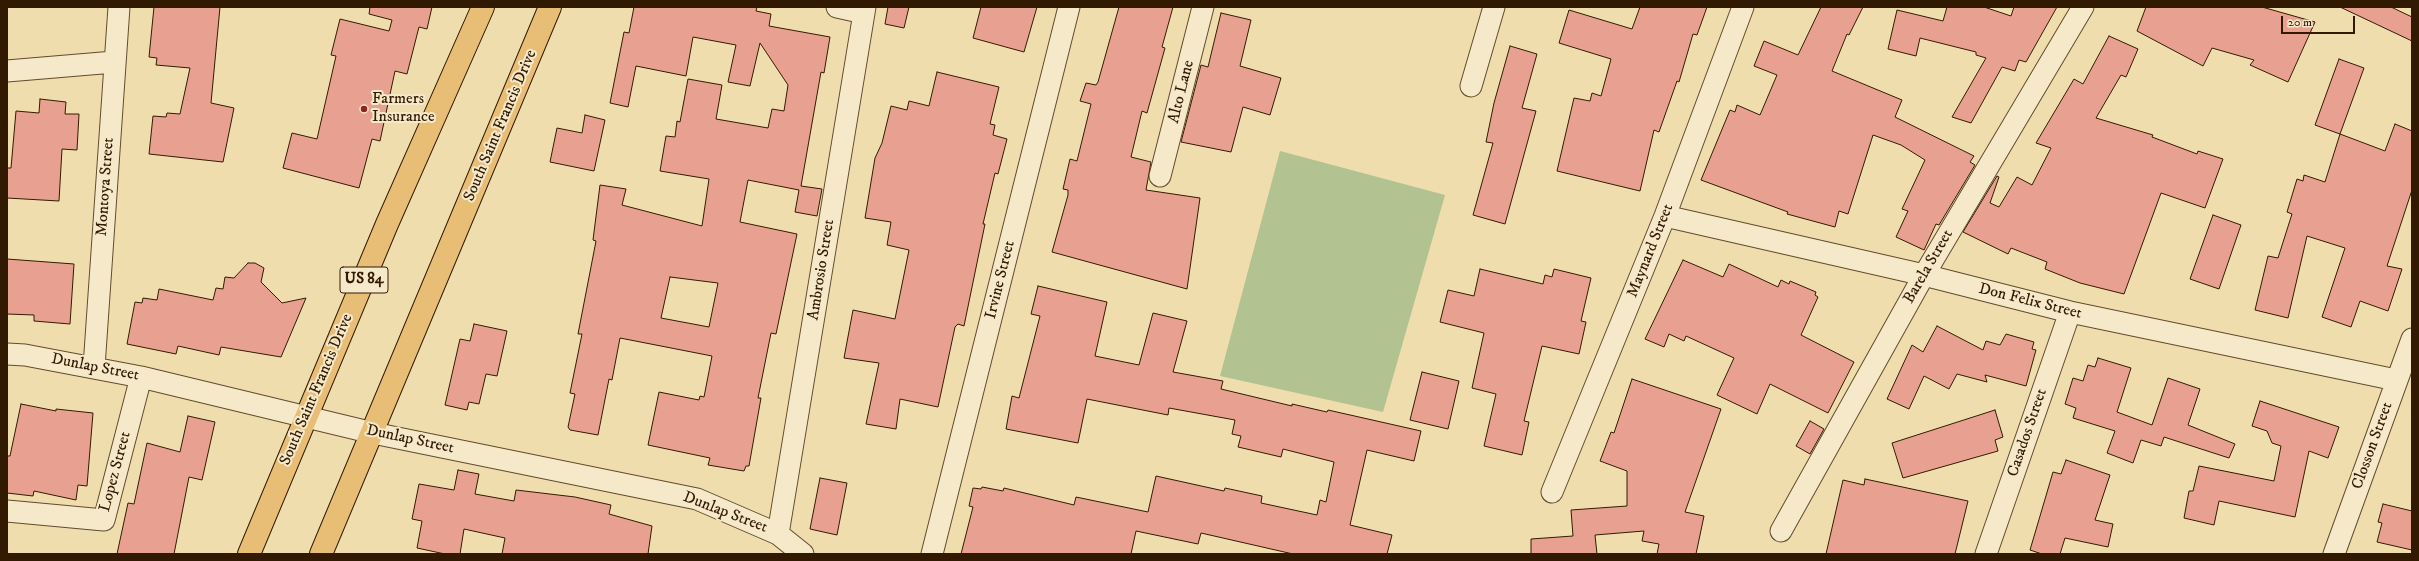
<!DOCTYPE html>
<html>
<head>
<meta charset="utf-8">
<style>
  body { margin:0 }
  #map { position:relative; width:2419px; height:561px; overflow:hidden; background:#f0ddae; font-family:"IM FELL DW Pica",serif }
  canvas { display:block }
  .frame { position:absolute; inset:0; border:8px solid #321a02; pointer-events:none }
  .scale { position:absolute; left:2281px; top:16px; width:74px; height:18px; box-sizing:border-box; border:2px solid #321a02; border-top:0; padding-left:5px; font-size:12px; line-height:14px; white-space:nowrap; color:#321a02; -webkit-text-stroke:3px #f5e9ca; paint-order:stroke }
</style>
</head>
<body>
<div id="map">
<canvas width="2419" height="561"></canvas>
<div class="frame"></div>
<div class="scale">20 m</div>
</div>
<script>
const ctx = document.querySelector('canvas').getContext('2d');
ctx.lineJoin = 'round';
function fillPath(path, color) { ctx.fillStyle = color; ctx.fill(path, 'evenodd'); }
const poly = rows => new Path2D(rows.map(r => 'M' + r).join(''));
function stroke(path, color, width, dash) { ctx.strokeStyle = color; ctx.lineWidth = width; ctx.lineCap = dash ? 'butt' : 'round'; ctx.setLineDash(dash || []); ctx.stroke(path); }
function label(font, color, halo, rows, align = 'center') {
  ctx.font = font + ' "IM FELL DW Pica",serif'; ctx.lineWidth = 4; ctx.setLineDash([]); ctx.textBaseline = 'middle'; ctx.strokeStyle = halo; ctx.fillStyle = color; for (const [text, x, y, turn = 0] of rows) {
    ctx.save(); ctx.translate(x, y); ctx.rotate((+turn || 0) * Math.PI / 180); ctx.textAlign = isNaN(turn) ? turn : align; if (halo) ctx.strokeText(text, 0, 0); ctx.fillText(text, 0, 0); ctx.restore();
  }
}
fillPath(poly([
  [1280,151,1445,195,1383,412,1220,376]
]), '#b2c290');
const building = poly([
  [154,7,220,7,211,103,234,108,223,162,149,154,153,116,166,117,167,113,180,114,190,68,156,65,157,58,149,57,154,7],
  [370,7,432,7,427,29,419,27,407,74,395,71,380,141,372,139,359,188,283,168,292,133,317,139,336,56,331,55,340,19,389,31,392,20,369,14,370,7],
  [634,7,757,7,756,11,771,14,769,26,830,37,824,73,821,72,801,186,822,189,817,216,795,212,799,190,748,180,740,222,797,234,776,334,771,333,758,398,761,398,749,466,746,466,744,471,708,465,710,458,648,445,659,392,699,400,700,396,704,397,712,356,620,338,612,380,609,379,598,435,570,430,568,427,575,394,570,393,582,334,578,334,596,241,593,240,600,185,626,189,622,205,702,226,709,179,660,171,666,136,675,137,677,121,680,122,688,79,722,85,716,119,768,128,772,109,784,111,788,85,760,43,750,86,728,82,736,45,693,37,686,76,636,66,628,107,610,103,624,32,629,33,634,7],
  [670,277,718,283,709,327,661,318,670,277],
  [888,7,909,7,904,28,885,24,888,7],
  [981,7,1037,7,1024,52,973,38,981,7],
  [1119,7,1173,7,1162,47,1165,48,1147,113,1142,111,1131,157,1151,162,1146,190,1200,198,1187,289,1052,252,1068,195,1068,190,1063,189,1070,159,1077,161,1091,104,1080,101,1086,83,1096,85,1098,82,1119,7],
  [1640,7,1707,7,1697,35,1693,34,1679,82,1677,81,1659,132,1654,130,1640,191,1557,171,1574,98,1590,101,1592,93,1601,96,1611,59,1559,43,1569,10,1632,29,1640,7],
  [1821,7,1863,7,1849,35,1847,34,1832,71,1902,100,1895,117,1974,156,1970,162,1975,165,1939,225,1936,224,1924,250,1896,237,1908,211,1902,209,1925,160,1901,145,1873,135,1848,214,1839,211,1835,227,1787,214,1788,212,1701,180,1730,110,1735,112,1737,105,1760,115,1777,75,1754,66,1764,41,1798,55,1821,7],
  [1947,7,1984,7,2011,16,2014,7,2057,7,2026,62,2019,60,2015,71,2002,67,1971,123,1952,117,1986,58,1976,55,1976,52,1920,38,1916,56,1888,49,1897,10,1943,21,1947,7],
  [2146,7,2262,7,2315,22,2288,82,2250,65,2254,60,2212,48,2203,66,2137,31,2146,7],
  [2340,7,2391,7,2412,17,2412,41,2340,7],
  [1221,13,1251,20,1240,66,1281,78,1270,115,1243,107,1231,152,1181,142,1201,65,1208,67,1221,13],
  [2109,36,2138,49,2126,77,2121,75,2096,118,2153,135,2152,137,2197,154,2198,151,2223,159,2205,208,2161,193,2124,294,2080,283,2045,269,2047,262,2011,248,2008,254,1963,232,1997,176,1999,177,1990,203,1999,207,2017,177,2032,185,2051,148,2036,143,2074,79,2083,84,2109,36],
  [1510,46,1537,54,1522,108,1536,111,1505,224,1473,215,1493,143,1486,142,1494,103,1510,46],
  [2339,59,2364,68,2340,134,2315,125,2339,59],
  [937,72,999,87,990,124,995,125,993,135,1007,139,998,174,995,173,983,224,985,224,964,326,958,324,955,327,938,407,900,399,896,429,866,424,879,363,844,358,853,310,895,319,909,250,887,245,891,222,865,218,875,158,882,143,891,106,907,110,909,101,929,106,937,72],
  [40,99,66,102,65,114,79,114,77,150,62,149,59,201,7,198,7,168,11,168,16,111,39,113,40,99],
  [585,115,605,120,594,171,550,162,557,128,582,133,585,115],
  [2395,124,2412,131,2412,190,2387,266,2402,269,2388,311,2360,301,2351,327,2322,317,2345,248,2307,236,2288,318,2255,310,2268,256,2278,258,2292,214,2287,212,2297,179,2303,181,2304,175,2325,182,2340,134,2385,151,2395,124],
  [2213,215,2241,225,2219,289,2190,279,2213,215],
  [7,259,74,264,70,324,34,321,34,315,7,314,7,259],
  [1683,260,1723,277,1729,264,1778,287,1781,280,1789,284,1790,281,1816,292,1815,295,1818,297,1801,335,1854,362,1828,413,1770,384,1757,414,1717,395,1734,358,1686,336,1684,341,1669,334,1664,347,1645,339,1683,260],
  [248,263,255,263,264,268,261,282,282,303,306,298,281,357,221,347,219,355,178,346,176,354,127,344,135,302,142,303,143,298,157,300,159,289,213,300,216,288,223,289,225,277,234,278,248,263],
  [1480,269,1543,284,1545,275,1552,277,1554,269,1591,278,1581,321,1586,322,1579,354,1542,346,1524,421,1529,422,1522,455,1484,446,1496,394,1472,388,1484,333,1440,322,1448,290,1474,296,1480,269],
  [1038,286,1107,302,1095,356,1139,365,1153,313,1187,321,1173,372,1223,381,1221,389,1292,406,1292,404,1327,412,1328,410,1421,431,1414,461,1367,450,1350,525,1392,535,1387,554,1293,554,1201,533,1198,544,1136,531,1131,554,961,554,973,507,969,506,973,488,981,489,982,487,1003,491,1004,488,1074,505,1076,497,1148,512,1156,476,1224,491,1225,488,1262,496,1261,503,1317,515,1320,500,1326,502,1334,462,1283,449,1281,457,1238,447,1241,436,1232,434,1235,420,1169,408,1168,415,1087,399,1078,443,1006,429,1012,396,1019,398,1040,316,1031,314,1038,286],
  [474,324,507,331,497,376,486,374,479,404,469,402,467,410,445,405,460,339,470,341,474,324],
  [1937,326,1983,350,1986,341,2000,345,2006,334,2034,342,2032,349,2036,350,2026,386,1985,375,1987,382,1957,374,1949,389,1924,376,1909,409,1887,399,1912,345,1923,352,1937,326],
  [2098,358,2131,368,2117,412,2152,425,2168,378,2200,389,2188,425,2235,444,2229,458,2164,437,2161,446,2141,440,2133,463,2107,453,2115,431,2073,418,2076,408,2065,404,2073,378,2083,381,2088,365,2095,367,2098,358],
  [1422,372,1459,381,1448,429,1410,420,1422,372],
  [1632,379,1721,409,1685,512,1704,516,1696,554,1657,554,1659,544,1642,541,1644,531,1595,535,1597,554,1531,554,1531,539,1573,536,1571,510,1627,506,1627,471,1600,461,1611,432,1614,433,1632,379],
  [2260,401,2339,427,2328,458,2309,451,2295,517,2219,501,2214,525,2184,518,2189,491,2193,491,2199,466,2274,481,2281,446,2272,443,2267,431,2252,426,2260,401],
  [21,404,56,411,56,409,93,413,87,486,78,485,76,500,34,491,33,496,7,493,7,456,10,456,21,404],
  [1995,410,2003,437,1995,440,1998,451,1903,478,1892,443,1995,410],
  [188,416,215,422,202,480,189,477,174,554,117,554,128,503,134,504,147,443,180,452,188,416],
  [1810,421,1824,429,1810,454,1796,446,1810,421],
  [2066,460,2110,475,2095,520,2113,524,2108,547,2065,538,2060,554,2042,554,2030,550,2053,472,2061,474,2066,460],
  [458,470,479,474,475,494,514,501,516,490,575,497,611,505,609,514,652,526,648,554,502,554,505,538,464,529,460,554,445,554,417,548,422,521,412,519,419,484,454,490,458,470],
  [820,478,847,483,837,535,810,529,820,478],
  [1865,479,1968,501,1955,554,1826,554,1843,480,1864,485,1865,479],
  [2383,504,2412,511,2412,550,2377,542,2382,523,2378,522,2383,504]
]);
fillPath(building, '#e8a191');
stroke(building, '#321a02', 1);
const minor = poly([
  [837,7,864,13],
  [7,71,114,62],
  [1471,86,1494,7],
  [1160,176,1203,7],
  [1665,216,1924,275,2070,312,2396,380],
  [7,354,25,355,141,377,373,433,697,499,778,534,803,554],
  [94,367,119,7],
  [1552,492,1665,216,1743,7],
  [7,511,104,520,141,377],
  [1781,531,1924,275,2083,7],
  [778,534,865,7],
  [932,554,1069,7],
  [1986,554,2070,312],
  [2334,554,2412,339]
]);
const trunk = poly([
  [249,554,387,224,483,7],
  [321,554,550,7]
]);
stroke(minor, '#624b2d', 23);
stroke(trunk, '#321a02', 24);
stroke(minor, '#f5e9ca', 21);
stroke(trunk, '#e8be77', 22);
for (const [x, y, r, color] of [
  [364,109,4,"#8f2418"]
]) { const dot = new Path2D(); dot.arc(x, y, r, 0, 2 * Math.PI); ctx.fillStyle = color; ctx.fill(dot); stroke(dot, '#f5e9ca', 1.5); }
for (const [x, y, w] of [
  [364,280,48]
]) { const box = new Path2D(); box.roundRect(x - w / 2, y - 13, w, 26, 3); ctx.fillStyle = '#f5e9ca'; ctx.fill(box); stroke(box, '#321a02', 1); }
label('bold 15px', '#321a02', null, [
  ["US 84",364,280]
]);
label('16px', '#321a02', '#f5e9ca', [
  ["Alto Lane",1182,92,-76],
  ["South Saint Francis Drive",501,126,-67],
  ["Montoya Street",106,187,-86],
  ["Maynard Street",1651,251,-68],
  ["Barela Street",1929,267,-60],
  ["Ambrosio Street",822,270,-81],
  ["Irvine Street",1001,280,-76],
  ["Don Felix Street",2030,302,14],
  ["Dunlap Street",95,368,11],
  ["South Saint Francis Drive",317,390,-67],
  ["Casados Street",2028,433,-71],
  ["Dunlap Street",410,440,12],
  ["Closson Street",2373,446,-70],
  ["Lopez Street",116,472,-75],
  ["Dunlap Street",725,513,21]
]);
label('16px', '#321a02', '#f5e9ca', [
  ["Farmers",372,100],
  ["Insurance",372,118]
], 'left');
</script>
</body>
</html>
